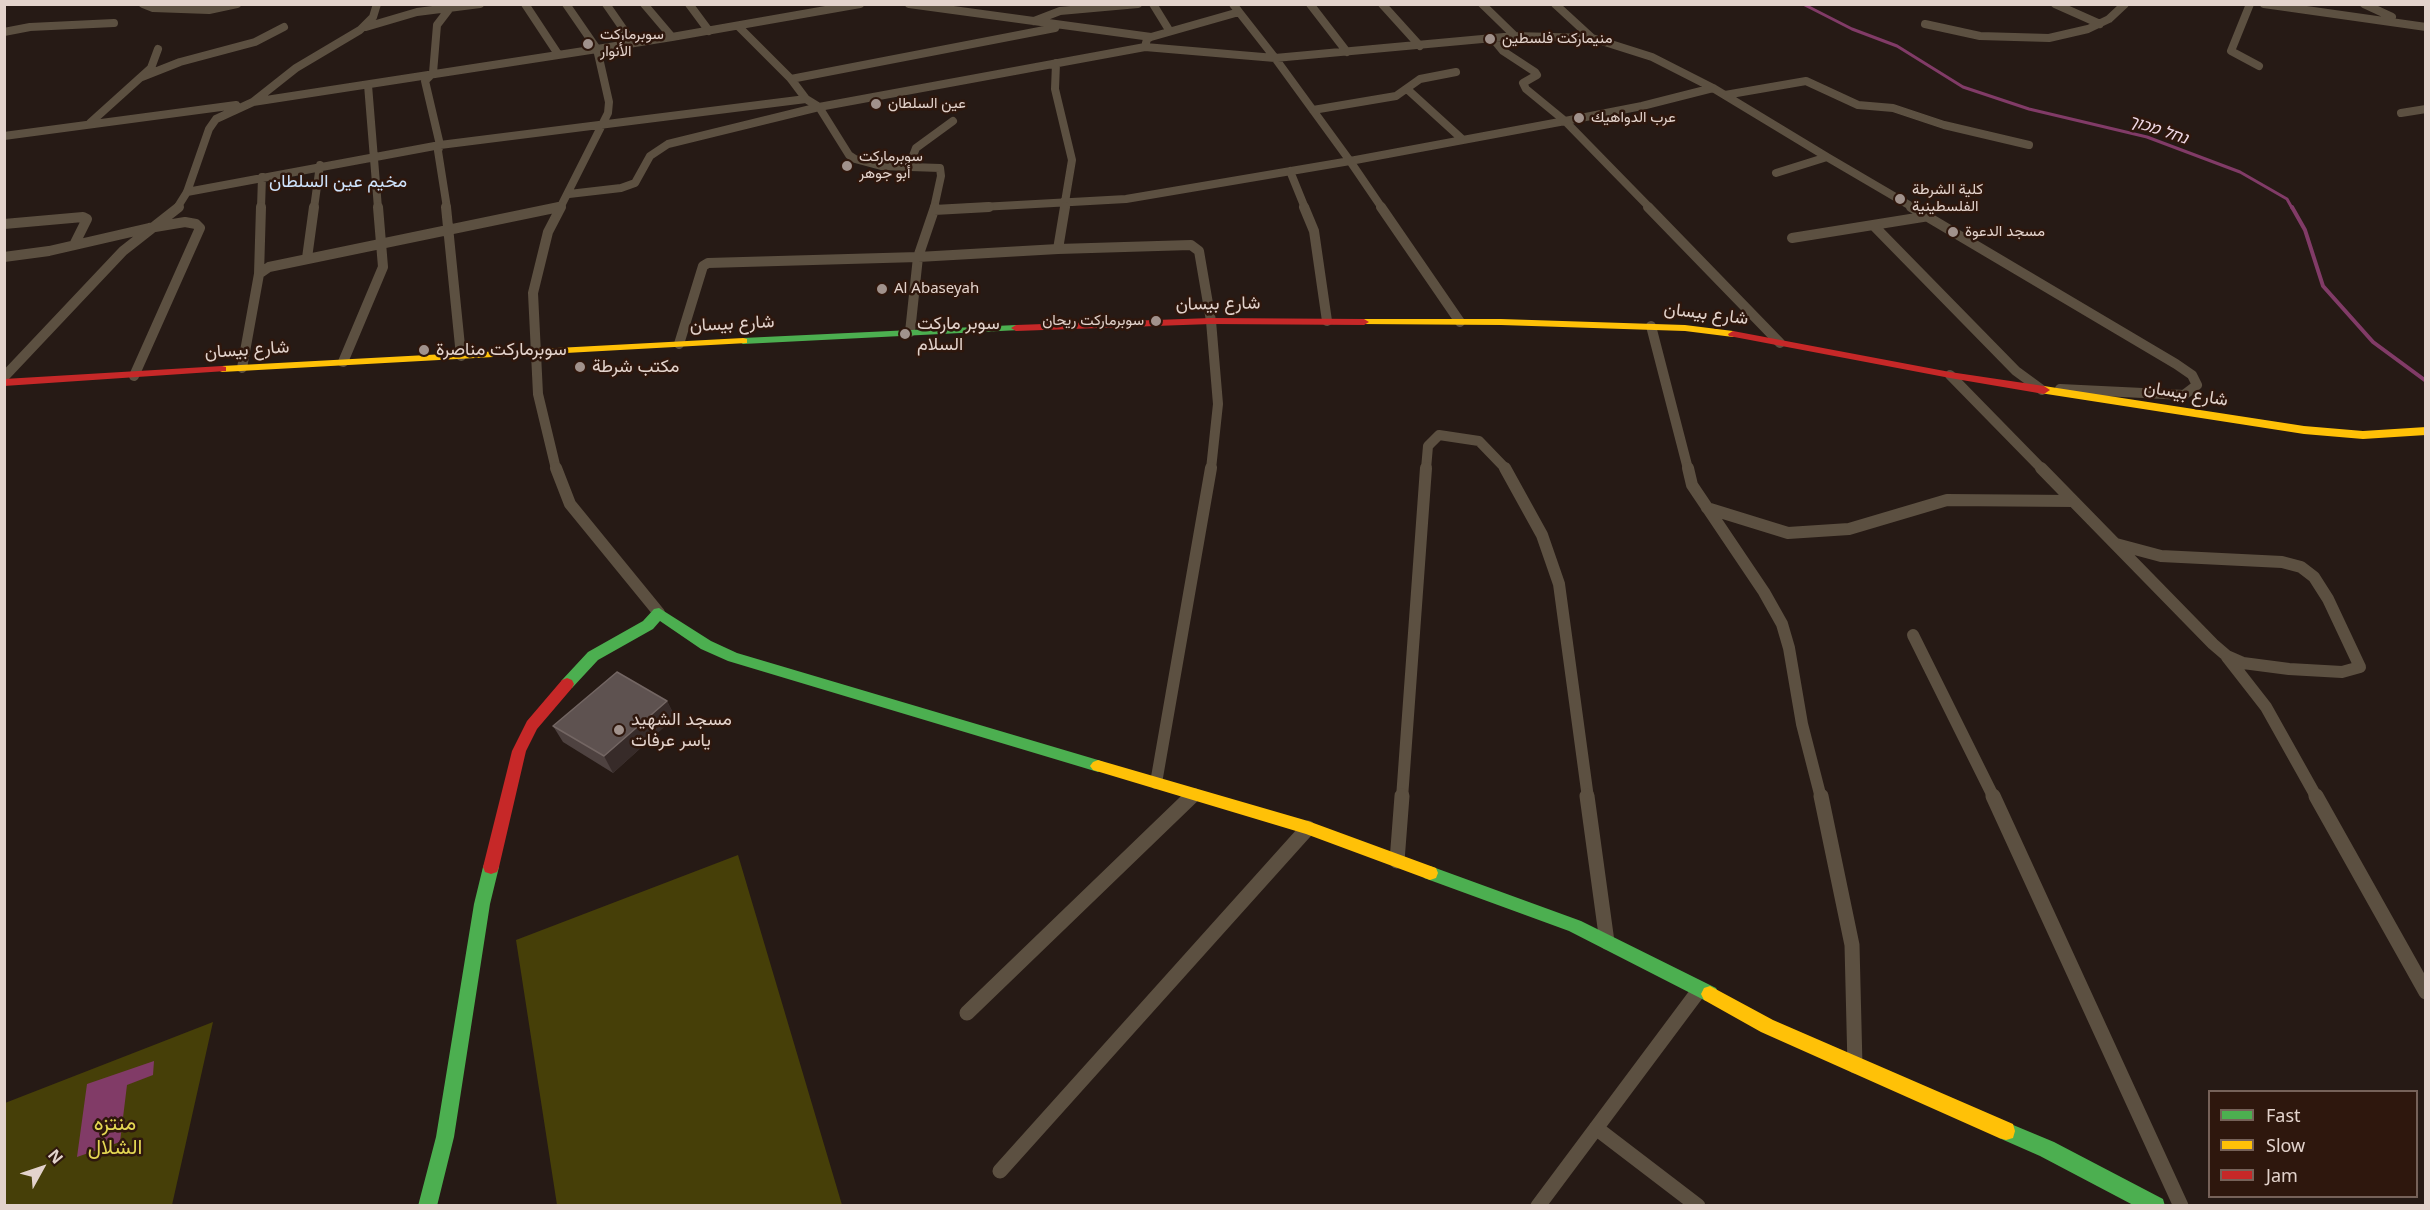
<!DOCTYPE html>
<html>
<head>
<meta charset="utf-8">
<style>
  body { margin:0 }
  #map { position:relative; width:2430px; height:1210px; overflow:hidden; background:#261a15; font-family:"Noto Sans",sans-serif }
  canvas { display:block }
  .frame { position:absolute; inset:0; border:6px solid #e3d3cc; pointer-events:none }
  .legend { position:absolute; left:2208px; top:1090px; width:210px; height:108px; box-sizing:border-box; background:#2e170d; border:2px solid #766259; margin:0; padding:8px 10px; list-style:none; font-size:18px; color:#e3d3cc }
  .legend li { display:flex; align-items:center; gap:12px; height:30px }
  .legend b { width:30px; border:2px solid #766259 }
  .north { position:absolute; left:12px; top:1138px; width:60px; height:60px; -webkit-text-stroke:4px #2e170d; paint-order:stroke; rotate:50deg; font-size:16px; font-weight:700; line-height:24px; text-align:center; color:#e3d3cc }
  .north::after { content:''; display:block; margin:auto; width:21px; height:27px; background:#e3d3cc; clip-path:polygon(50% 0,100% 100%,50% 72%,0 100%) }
</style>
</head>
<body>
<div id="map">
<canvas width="2430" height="1210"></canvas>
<div class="frame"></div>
<ul class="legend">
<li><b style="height:8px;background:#4caf50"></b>Fast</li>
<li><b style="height:8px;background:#ffc107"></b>Slow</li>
<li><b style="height:8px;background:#c62828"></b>Jam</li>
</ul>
<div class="north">N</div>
</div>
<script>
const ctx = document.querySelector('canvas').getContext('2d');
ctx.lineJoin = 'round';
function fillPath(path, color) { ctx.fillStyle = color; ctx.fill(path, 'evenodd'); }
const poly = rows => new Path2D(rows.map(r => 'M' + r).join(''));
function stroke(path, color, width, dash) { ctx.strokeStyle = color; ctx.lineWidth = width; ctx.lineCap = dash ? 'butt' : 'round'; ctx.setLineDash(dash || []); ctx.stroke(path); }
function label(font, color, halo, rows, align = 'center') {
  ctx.font = font + ' "Noto Sans",Vazirmatn,"Noto Sans Hebrew",sans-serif'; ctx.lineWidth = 5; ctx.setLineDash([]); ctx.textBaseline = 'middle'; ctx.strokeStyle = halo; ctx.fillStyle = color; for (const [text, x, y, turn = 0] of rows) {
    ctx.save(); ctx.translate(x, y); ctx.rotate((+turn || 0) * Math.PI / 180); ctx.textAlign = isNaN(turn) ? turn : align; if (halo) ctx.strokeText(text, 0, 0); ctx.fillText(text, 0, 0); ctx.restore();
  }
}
fillPath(poly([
  [738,855,842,1205,557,1205,516,940],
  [213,1022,172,1205,5,1206,5,1103]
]), '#463f08');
fillPath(poly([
  [154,1061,153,1075,127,1085,120,1142,77,1157,87,1084]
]), '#813b67');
stroke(poly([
  [1803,4,1852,29,1897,46,1963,87,2029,109,2147,137,2240,172,2287,199,2292,208]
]), '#813b67', 3);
stroke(poly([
  [2292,207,2305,230,2323,286,2373,342,2426,381]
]), '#813b67', 4);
stroke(poly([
  [143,4,153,8,209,10,237,4],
  [525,4,558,54],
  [566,4,597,49,672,37,644,4],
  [606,4,633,43],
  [689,4,709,31],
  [909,4,1151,37,1147,39,1145,47,819,107,849,155,855,159,881,166,940,168,941,176,934,208],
  [1153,4,1169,30],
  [1310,4,1347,52],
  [1382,4,1420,46],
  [1482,4,1515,36],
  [1555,4,1592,38],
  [2055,4,2100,24],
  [2250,4,2231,51,2259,66],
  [2264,4,2426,27],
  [2364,4,2392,17],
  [1034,21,1060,11,1138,4],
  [1925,24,1980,36,2049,38,2088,29,2109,19,2125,4],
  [366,27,417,12,480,4],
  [4,32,30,27,114,23],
  [672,37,860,4],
  [1151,37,1239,12,1233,4],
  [1145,47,1275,58,1239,12],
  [1056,63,1055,89,1072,160,1064,208],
  [142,77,180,62,255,42,284,27],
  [791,79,1055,28],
  [368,85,378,208],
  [1407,89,1462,139],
  [1725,95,1806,81,1858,105,1893,108,1944,125,2029,145],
  [253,102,296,68,360,30,373,17,377,4],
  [1313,110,1396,96,1420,79,1456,72],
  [2401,113,2426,109],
  [90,123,151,68,158,49],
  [4,136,236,105],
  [1827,157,1914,208],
  [909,166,916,148,953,121],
  [1290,171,1305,208],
  [187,192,440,145,806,99],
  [569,194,621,188,635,183,650,156,668,144,819,107,806,99,791,79,738,26],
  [177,208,187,192,209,129,216,119,253,102,597,49,609,102,608,113,560,208],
  [261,208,262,177],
  [314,208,320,165],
  [447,208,438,151,440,145,425,81,433,73,437,25,453,4],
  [552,208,559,207],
  [963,208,1126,199,1350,161,1275,58,1515,36,1592,38,1652,57,1713,88,1827,157,1776,173],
  [1382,208,1350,161,1565,121,1526,89,1523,83,1537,75,1535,72,1503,51,1494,40],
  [1650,208,1565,121,1642,106,1713,88]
]), '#5c5041', 8);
stroke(poly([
  [446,207,461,356],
  [935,207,934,210,989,207],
  [1304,207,1314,231,1327,321],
  [1381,207,1460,322],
  [1648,207,1780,343],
  [1911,207,2176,364,2192,375,2197,385,2184,395,2060,389],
  [4,224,83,217,87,219,74,245],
  [1873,225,2016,371,2042,390],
  [1792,238,1929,216],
  [1058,249,1191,245,1199,251,1211,321,1218,404,1211,469],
  [4,257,49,251,149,228,185,222,196,224,200,228,134,376],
  [307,258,314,207],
  [259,274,261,207],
  [1651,326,1688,469],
  [910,332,918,257,934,210],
  [679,344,703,266,708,263,918,257,1058,249,1065,207],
  [343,362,383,267,378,207],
  [242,368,259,274,269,267,559,207],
  [1950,375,2042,469],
  [4,377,123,251,179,207],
  [556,469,538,394,533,293,548,232,561,207],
  [1426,469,1428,446,1439,435,1479,441,1506,469]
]), '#5c5041', 10);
stroke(poly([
  [556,468,570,504,659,613],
  [1505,468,1542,535,1559,584,1588,798],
  [1688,468,1692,485,1764,592,1782,624,1789,648,1802,724,1821,798],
  [2041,468,2213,644,2227,656,2243,663,2289,669,2342,672,2360,667,2328,599,2314,577,2301,567,2282,562,2161,556,2116,544],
  [1707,508,1788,533,1849,529,1947,500,2073,501],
  [1913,635,1994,798],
  [2227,657,2266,707,2317,798],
  [1156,783,1211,468],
  [1190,798,1194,794],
  [1402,798,1426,468]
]), '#5c5041', 12);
stroke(poly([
  [1587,796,1607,942],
  [1821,796,1852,945,1855,1066],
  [1993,796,2181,1206],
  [2316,796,2426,992],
  [1397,861,1402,796],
  [967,1013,1192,796],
  [1596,1128,1698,1206],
  [1000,1171,1308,828],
  [1538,1206,1700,989]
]), '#5c5041', 15);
fillPath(poly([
  [1016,325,1021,328,1020,330,743,344,738,341,743,338,1016,325],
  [659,608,711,641,737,653,1098,760,1103,762,1106,766,1103,770,1098,772,728,661,701,649,660,621,653,629,598,660,572,688,562,688,560,684,562,680,588,652,643,621,654,609,659,608],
  [491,860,497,862,499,867,490,904,454,1137,437,1206,418,1206,436,1137,474,904,483,867,485,862,491,860],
  [1430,866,1581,921,1716,988,1719,994,1716,1000,1710,1002,1704,1000,1569,931,1424,878,1422,873,1424,868,1430,866],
  [2006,1122,2054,1142,2163,1199,2165,1206,2135,1206,2040,1156,1999,1138,1997,1131,1999,1124,2006,1122]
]), '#4caf50');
fillPath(poly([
  [1364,319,1501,319,1685,325,1733,331,1738,334,1733,337,1685,331,1501,325,1360,324,1359,322,1364,319],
  [743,338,747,339,747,343,222,372,216,369,222,366,743,338],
  [2044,386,2304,426,2363,431,2426,427,2426,435,2363,439,2304,434,2040,393,2040,387,2044,386],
  [1098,760,1308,821,1436,868,1438,873,1436,878,1430,880,1306,834,1093,770,1090,766,1093,762,1098,760],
  [1710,986,1773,1020,2013,1124,2015,1131,2013,1138,2006,1140,1999,1138,1761,1032,1704,1000,1701,994,1704,988,1710,986]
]), '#ffc107');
fillPath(poly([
  [1211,318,1364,319,1369,322,1364,325,1211,324,1016,331,1011,328,1016,325,1211,318],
  [1733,331,1950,372,2044,386,2050,390,2044,394,1950,378,1729,336,1728,334,1733,331],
  [222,366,226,367,226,371,4,386,4,379,222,366],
  [567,678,572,680,574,684,572,688,537,729,526,751,499,867,497,872,491,874,485,872,483,867,512,751,527,721,562,680,567,678]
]), '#c62828');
fillPath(poly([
  [667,701,675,717,613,773,563,742,553,726]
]), '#4e4240');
fillPath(poly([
  [667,701,675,717,613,773,604,756]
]), '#372b29');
const building = poly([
  [617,672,667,701,604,756,553,726,617,672]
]);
fillPath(building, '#5e5250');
stroke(building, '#736663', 1.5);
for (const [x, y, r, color] of [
  [1490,39,6,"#a1928c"],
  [588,44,6,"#a1928c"],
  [876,104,6,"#a1928c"],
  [1579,118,6,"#a1928c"],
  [847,166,6,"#a1928c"],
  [1900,199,6,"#a1928c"],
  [1953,232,6,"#a1928c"],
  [882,289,6,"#a1928c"],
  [1156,321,6,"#a1928c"],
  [905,334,6,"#a1928c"],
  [424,350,6,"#a1928c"],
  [580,367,6,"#a1928c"],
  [619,730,6,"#a1928c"]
]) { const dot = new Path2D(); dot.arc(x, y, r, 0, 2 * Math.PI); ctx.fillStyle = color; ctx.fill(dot); stroke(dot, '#2e170d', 2); }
label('15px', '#e3d3cc', '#2e170d', [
  ["سوبرماركت",600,35],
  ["الأنوار",600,52],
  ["منيماركت فلسطين",1502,39],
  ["عين السلطان",888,104],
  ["عرب الدواهيك",1591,118],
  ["سوبرماركت",859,157],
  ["أبو جوهر",859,174],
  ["كلية الشرطة",1912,190],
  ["الفلسطينية",1912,207],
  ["مسجد الدعوة",1965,232],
  ["Al Abaseyah",894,289],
  ["سوبرماركت ريحان",1144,321,"right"]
], 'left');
label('italic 16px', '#f1dae7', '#2e170d', [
  ["נחל מכוך",2158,130,18]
]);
label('18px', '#cfe3fc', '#2e170d', [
  ["مخيم عين السلطان",338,182]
]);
label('18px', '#e3d3cc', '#2e170d', [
  ["شارع بيسان",1218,304,-1],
  ["شارع بيسان",1706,314,7],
  ["شارع بيسان",732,324,-3],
  ["شارع بيسان",247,350,-4],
  ["شارع بيسان",2186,394,9]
]);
label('18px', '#e3d3cc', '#2e170d', [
  ["سوبر ماركت",917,324],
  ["السلام",917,345],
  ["سوبرماركت مناصرة",436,350],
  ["مكتب شرطة",592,367],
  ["مسجد الشهيد",631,720],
  ["ياسر عرفات",631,741]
], 'left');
label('21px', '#e4d753', '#2e170d', [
  ["منتزه",115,1124],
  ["الشلال",115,1148]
]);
</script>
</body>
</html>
